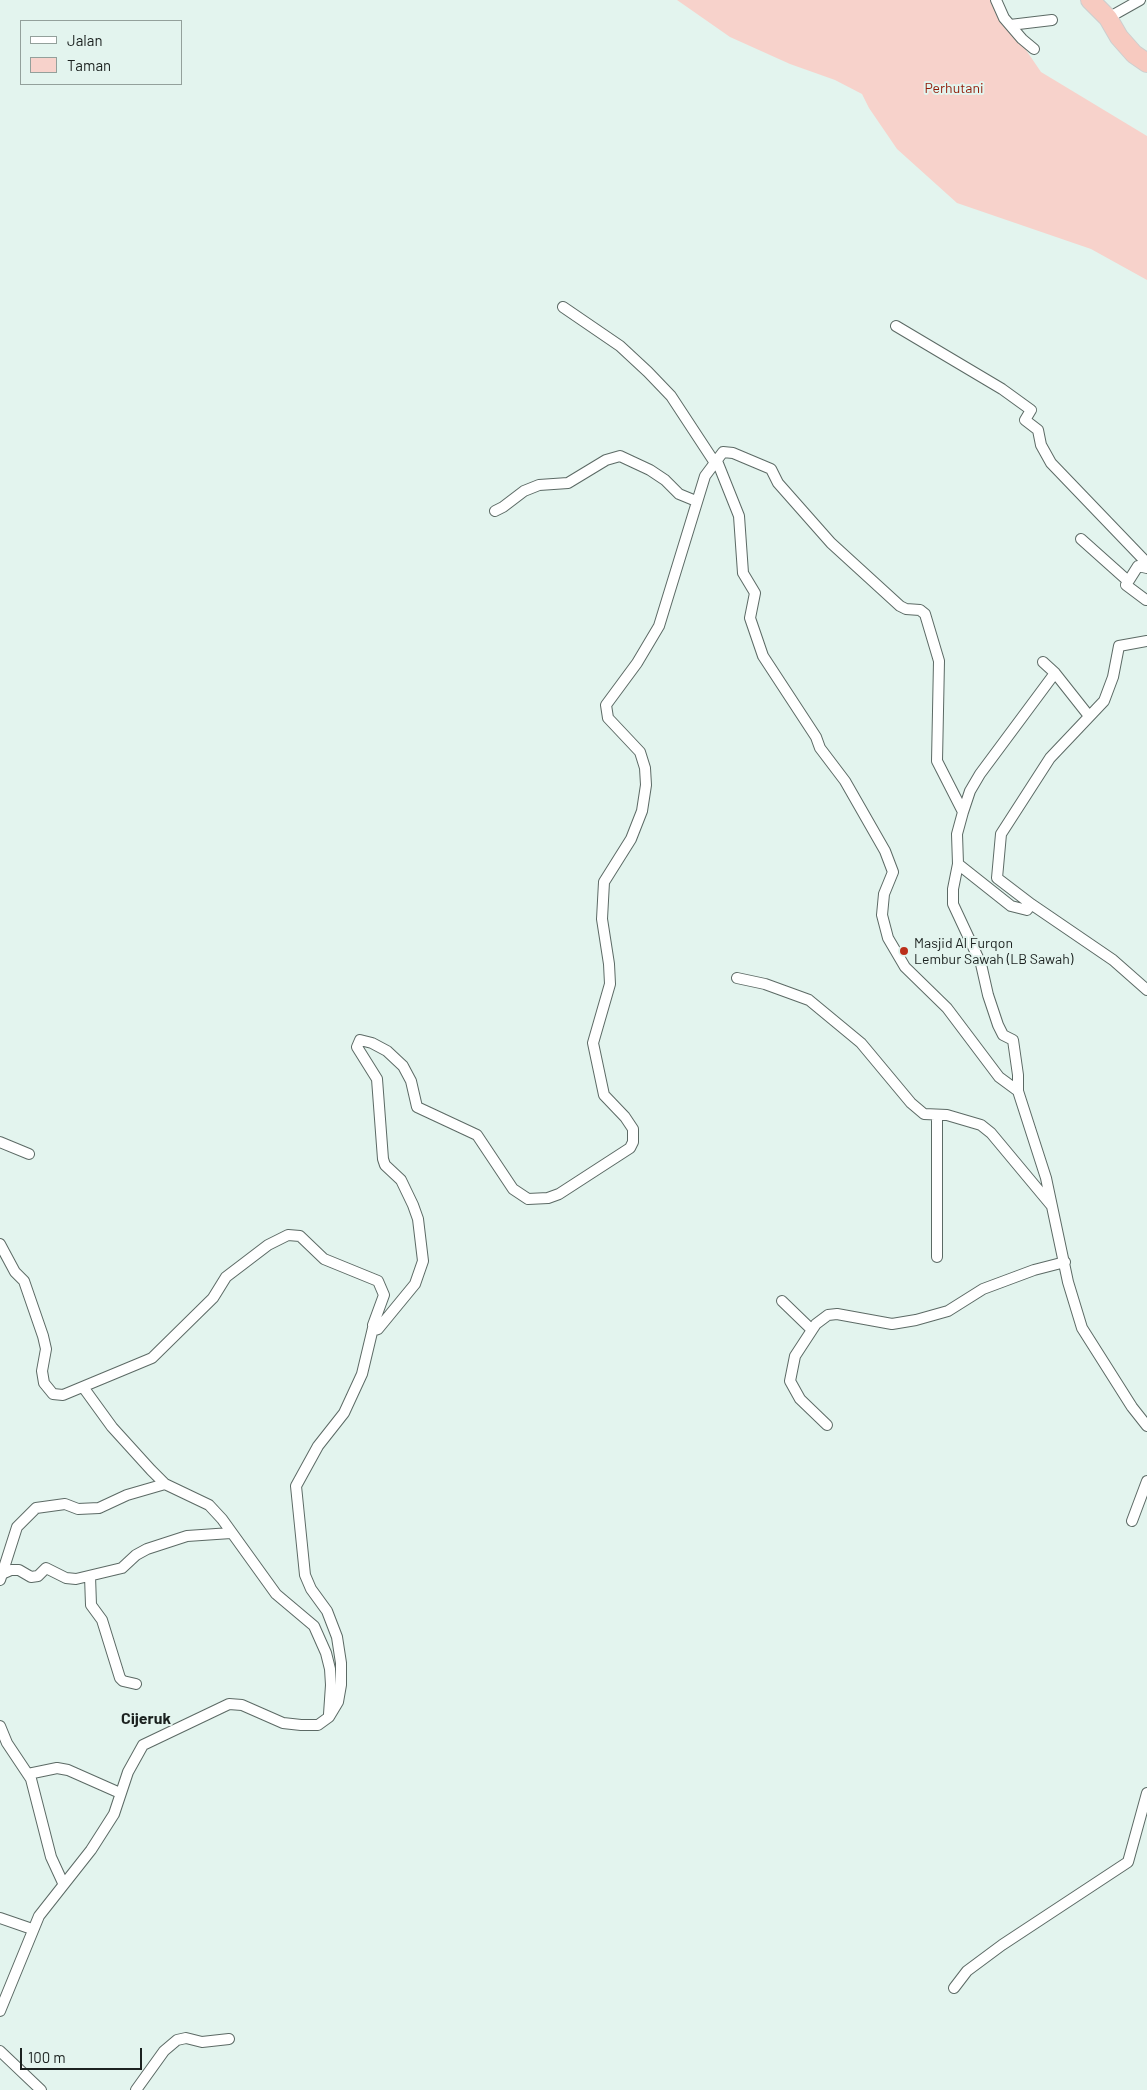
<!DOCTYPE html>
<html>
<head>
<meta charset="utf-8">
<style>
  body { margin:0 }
  #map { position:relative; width:1147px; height:2090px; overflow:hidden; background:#e3f4ee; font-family:Barlow,sans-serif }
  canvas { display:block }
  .legend { position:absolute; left:20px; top:20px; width:162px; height:65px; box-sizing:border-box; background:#e3f4ee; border:1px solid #93a09b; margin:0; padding:6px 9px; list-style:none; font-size:15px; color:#1b211f }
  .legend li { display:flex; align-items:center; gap:10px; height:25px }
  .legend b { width:25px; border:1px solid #93a09b }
  .scale { position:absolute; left:20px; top:2048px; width:122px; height:22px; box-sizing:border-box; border:2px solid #1b211f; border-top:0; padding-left:6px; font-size:15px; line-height:18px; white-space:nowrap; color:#1b211f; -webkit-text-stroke:4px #e3f4ee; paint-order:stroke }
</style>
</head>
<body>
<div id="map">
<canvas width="1147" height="2090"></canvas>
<ul class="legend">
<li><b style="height:6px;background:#fff"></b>Jalan</li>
<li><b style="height:14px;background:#f7d2cb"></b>Taman</li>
</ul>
<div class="scale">100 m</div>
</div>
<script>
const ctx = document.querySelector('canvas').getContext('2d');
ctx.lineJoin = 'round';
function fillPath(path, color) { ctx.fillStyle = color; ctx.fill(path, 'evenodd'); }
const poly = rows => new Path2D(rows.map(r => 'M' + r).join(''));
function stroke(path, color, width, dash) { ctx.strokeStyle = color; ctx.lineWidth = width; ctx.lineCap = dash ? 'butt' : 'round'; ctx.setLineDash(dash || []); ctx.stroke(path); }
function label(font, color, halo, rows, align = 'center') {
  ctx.font = font + ' Barlow,sans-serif'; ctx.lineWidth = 4; ctx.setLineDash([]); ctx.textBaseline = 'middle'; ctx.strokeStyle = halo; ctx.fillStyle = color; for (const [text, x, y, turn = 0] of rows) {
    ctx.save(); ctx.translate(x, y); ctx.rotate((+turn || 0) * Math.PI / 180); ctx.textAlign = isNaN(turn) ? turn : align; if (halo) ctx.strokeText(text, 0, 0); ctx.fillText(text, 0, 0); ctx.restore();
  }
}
fillPath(poly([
  [677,0,992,0,1041,72,1147,136,1147,280,1091,249,957,203,897,149,869,108,862,94,835,80,790,64,730,37]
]), '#f7d2cb');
const street = poly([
  [996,0,1004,18,1022,39,1034,49],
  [1108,18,1140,0],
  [1010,25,1052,20],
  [563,307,620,346,648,372,671,396,715,463],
  [896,326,1002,389,1031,410,1025,420,1038,430,1041,445,1051,463,1147,563],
  [717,461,739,516,743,573,755,593,750,618,763,656,816,737,820,748,845,781,885,851,893,872,884,894,882,915,888,938,905,967,947,1008,999,1077,1018,1091,1046,1178,1068,1282,1082,1328,1132,1407,1147,1426],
  [495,511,503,507,524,491,539,485,568,483,606,460,620,456,650,470,665,480,679,494,696,501],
  [1081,539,1128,581],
  [1146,600,1126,585,1138,566,1147,568],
  [1043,662,1055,673,1089,716],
  [963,812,970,791,980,774,1055,673],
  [958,864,953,889,953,904,981,964,988,995,998,1025,1003,1035,1013,1040,1018,1075,1018,1091],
  [1031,904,1113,960,1147,990],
  [737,978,765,984,809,1000,861,1043,911,1103,924,1114,947,1115,981,1125,991,1133,1051,1205],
  [937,1116,937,1257],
  [0,1142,29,1154],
  [0,1244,15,1272,24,1281,43,1336,46,1349,42,1371,44,1383,53,1394,63,1395,152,1358,213,1298,226,1277,268,1245,288,1235,300,1236,324,1259,378,1281,384,1295,373,1325,375,1330,378,1329,415,1284,423,1261,418,1219,413,1205,401,1180,385,1165,383,1159,377,1079,357,1047,360,1040,372,1043,387,1051,403,1066,411,1081,417,1107,477,1135,513,1189,528,1199,548,1198,559,1194,630,1148,633,1142,633,1129,625,1117,604,1095,593,1043,610,984,609,964,602,919,604,882,631,839,642,811,646,785,645,768,640,752,608,718,606,705,637,663,659,626,705,476,723,452,733,453,771,469,778,483,831,543,900,606,906,609,920,610,925,614,939,661,937,761,963,812,957,834,958,864,1011,906,1027,910,1031,904,997,878,1001,834,1050,758,1104,701,1113,677,1119,646,1147,641],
  [782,1301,812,1330,816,1324,828,1315,837,1314,892,1324,916,1320,948,1311,983,1289,1034,1270,1065,1262],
  [812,1330,795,1356,790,1381,800,1399,827,1425],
  [83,1387,112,1427,151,1470,165,1484,209,1505,222,1519,276,1594,314,1626,326,1653,330,1669,331,1685,329,1714],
  [1132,1521,1147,1481],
  [2,1574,17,1527,36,1508,65,1504,78,1509,99,1508,127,1495,165,1484],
  [90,1576,91,1605,102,1620,120,1678,123,1681,136,1684],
  [0,1580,2,1574,11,1570,19,1570,31,1577,38,1576,46,1568,66,1578,76,1579,122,1568,136,1555,147,1549,187,1536,231,1533],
  [0,1726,7,1743,31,1779,51,1857,63,1883],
  [28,1774,57,1768,68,1770,120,1793],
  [0,1918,32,1929],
  [954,1988,967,1971,1002,1945,1128,1862,1147,1793],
  [0,2011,39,1916,91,1850,114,1814,128,1772,143,1745,229,1704,242,1705,283,1723,301,1725,318,1725,329,1717,338,1702,341,1685,341,1663,337,1637,327,1611,311,1589,305,1575,296,1486,318,1446,344,1413,362,1374,373,1328],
  [0,2051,41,2090],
  [136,2090,164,2051,177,2040,186,2038,202,2042,229,2039]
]);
const highway = poly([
  [1090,0,1108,18,1119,37,1134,54,1147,63]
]);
stroke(street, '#5c6a65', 12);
stroke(highway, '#cdcece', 20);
stroke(street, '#fff', 10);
stroke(highway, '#f7cac0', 18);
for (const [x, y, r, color] of [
  [904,951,5,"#bb2f1a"]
]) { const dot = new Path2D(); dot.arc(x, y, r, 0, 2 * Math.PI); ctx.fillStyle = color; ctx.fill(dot); stroke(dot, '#e3f4ee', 2); }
label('14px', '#8f1b08', '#e3f4ee', [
  ["Perhutani",954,88]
]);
label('14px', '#1b211f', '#e3f4ee', [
  ["Masjid Al Furqon",914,943],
  ["Lembur Sawah (LB Sawah)",914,959]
], 'left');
label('bold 16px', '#1b211f', '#e3f4ee', [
  ["Cijeruk",146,1719]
]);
</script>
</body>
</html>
